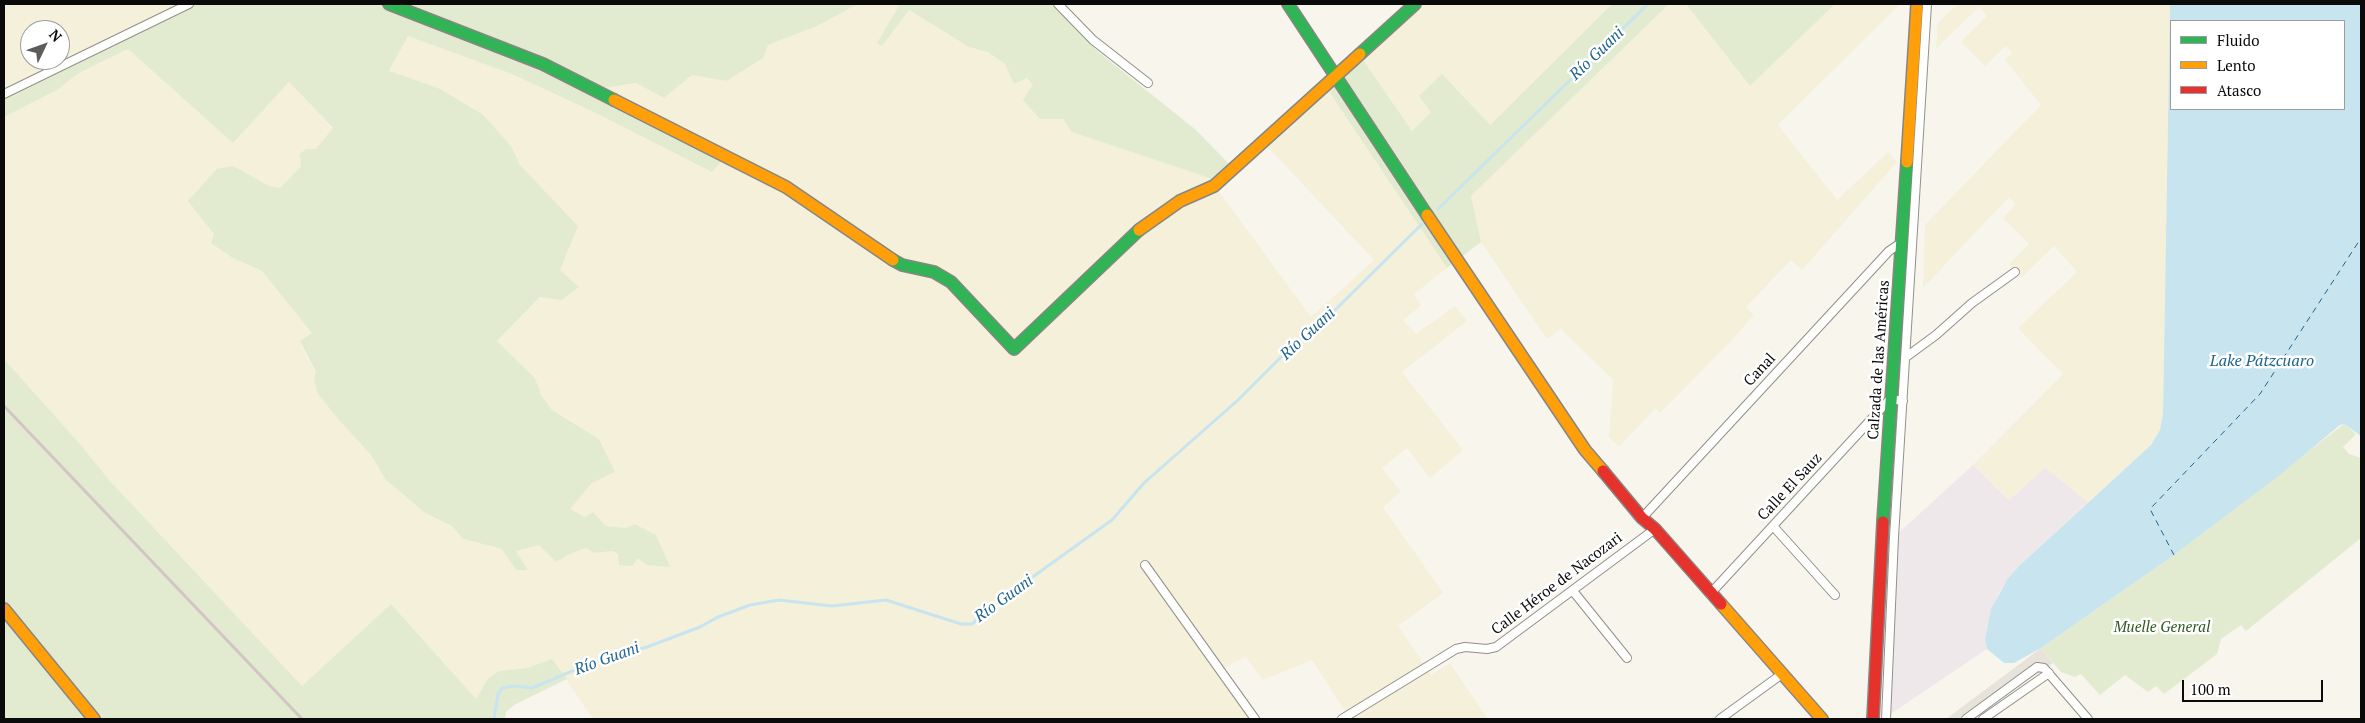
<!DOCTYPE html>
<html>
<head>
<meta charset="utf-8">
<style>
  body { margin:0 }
  #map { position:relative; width:2365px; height:723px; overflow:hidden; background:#f8f5ed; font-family:"PT Serif",serif }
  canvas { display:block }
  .frame { position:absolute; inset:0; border:5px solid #0a0a0a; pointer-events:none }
  .legend { position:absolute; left:2170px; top:20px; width:175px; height:90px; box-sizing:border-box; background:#fff; border:1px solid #9d9d9d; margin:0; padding:6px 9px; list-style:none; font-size:15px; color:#0a0a0a }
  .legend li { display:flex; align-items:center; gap:10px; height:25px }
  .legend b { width:25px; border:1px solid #9d9d9d }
  .north { position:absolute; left:20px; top:20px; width:50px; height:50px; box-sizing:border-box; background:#fff; border:1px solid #9d9d9d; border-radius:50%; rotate:48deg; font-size:14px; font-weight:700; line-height:20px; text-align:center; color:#0a0a0a }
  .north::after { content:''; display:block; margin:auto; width:18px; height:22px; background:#5d5c59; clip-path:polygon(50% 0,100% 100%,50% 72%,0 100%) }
  .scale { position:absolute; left:2182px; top:680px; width:141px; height:22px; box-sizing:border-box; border:2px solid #0a0a0a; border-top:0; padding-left:6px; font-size:15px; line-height:18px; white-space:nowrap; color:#0a0a0a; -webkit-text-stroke:4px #fff; paint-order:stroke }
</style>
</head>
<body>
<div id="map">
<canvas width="2365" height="723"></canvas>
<div class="frame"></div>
<ul class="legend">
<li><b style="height:6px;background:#30b455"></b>Fluido</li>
<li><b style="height:6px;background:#ff9f0a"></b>Lento</li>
<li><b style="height:6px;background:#e5322d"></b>Atasco</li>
</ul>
<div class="north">N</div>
<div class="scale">100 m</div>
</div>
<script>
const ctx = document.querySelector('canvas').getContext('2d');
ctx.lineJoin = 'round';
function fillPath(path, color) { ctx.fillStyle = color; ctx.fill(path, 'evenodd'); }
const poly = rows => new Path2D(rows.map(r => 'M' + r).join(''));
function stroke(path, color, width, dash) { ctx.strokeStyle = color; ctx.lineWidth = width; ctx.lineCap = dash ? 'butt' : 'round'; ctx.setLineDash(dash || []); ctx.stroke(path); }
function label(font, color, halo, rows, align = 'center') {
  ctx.font = font + ' "PT Serif",serif'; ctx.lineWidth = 5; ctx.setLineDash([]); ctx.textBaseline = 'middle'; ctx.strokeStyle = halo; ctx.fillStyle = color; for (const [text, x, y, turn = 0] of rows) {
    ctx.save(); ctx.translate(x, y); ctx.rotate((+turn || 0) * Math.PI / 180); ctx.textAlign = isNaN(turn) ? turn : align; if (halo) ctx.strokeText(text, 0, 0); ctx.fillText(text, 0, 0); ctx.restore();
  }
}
fillPath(poly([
  [1973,465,2009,500,2045,467,2088,502,2020,565,1999,592,1987,625,1985,638,1987,649,1886,717,1894,537]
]), '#efe8ea');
fillPath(poly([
  [4,4,189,4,4,94],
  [30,30,60,30,60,60,30,60],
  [858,4,900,4,877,43,882,45,909,10,969,47,988,52,1005,64,1014,83,1027,78,1033,85,1040,119,1063,119,1073,132,1209,178,1311,317,1374,260,1262,141,1324,84,1447,268,1414,294,1421,306,1403,320,1416,334,1455,306,1467,321,1402,372,1463,450,1430,478,1407,448,1382,468,1401,492,1383,507,1443,593,1398,626,1431,675,1450,663,1488,719,1350,719,1312,660,1263,680,1246,657,1219,670,1253,719,593,719,552,659,527,668,499,671,476,699,391,604,302,686,110,481,79,443,4,359,4,117,57,90,79,73,128,49,233,143,289,82,333,129,316,149,306,149,301,166,280,188,269,186,233,258,262,271,313,333,300,341,307,357,316,372,318,394,339,420,371,455,386,480,425,513,452,526,463,539,502,549,516,570,528,569,515,551,539,545,556,562,570,554,586,548,594,553,613,551,619,554,619,564,638,558,660,546,656,535,635,524,626,528,606,526,593,512,585,517,569,509,592,483,615,472,599,439,552,410,541,395,535,378,497,341,541,297,562,300,579,287,560,270,578,226,520,165,511,146,438,88,389,72,408,35,512,74,600,115,727,154,603,88,636,83,664,98,692,75,726,81,768,45,817,26],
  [1415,4,1612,4,1490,125,1431,112,1412,131,1359,54],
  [1669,4,1686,4,1750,86,1835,4,1900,4,1778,125,1837,200,1888,152,1897,162,1802,270,1791,260,1746,307,1754,315,1730,342,1660,413,1656,408,1619,447,1609,437,1613,380,1561,329,1547,339,1481,242,1471,196],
  [1958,4,2170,4,2163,413,2160,430,2151,445,2088,502,2045,467,2009,500,1973,465,2063,374,2018,328,2077,272,2054,246,2022,277,2009,264,2029,244,2003,218,2016,204,2009,197,1923,288,1925,225,2041,105,2005,60,2012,53,2006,46,1985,66,1961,42,1987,16,1979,7,1936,49,1938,23]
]), '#f4f0da');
fillPath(poly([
  [189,4,858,4,817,26,768,45,763,58,726,81,692,75,664,98,636,83,604,88,728,154,712,172,600,115,512,74,408,36,389,71,438,88,482,114,511,146,520,165,578,226,560,270,579,287,562,300,540,297,497,341,535,378,541,395,552,410,599,439,615,472,592,483,570,509,585,517,593,512,606,526,626,528,635,524,656,535,670,567,647,565,638,558,632,566,619,565,618,554,613,551,594,553,586,548,570,554,556,562,539,545,516,551,528,570,516,570,502,549,463,539,452,526,425,513,386,480,371,455,339,420,318,394,314,379,316,372,300,341,312,333,262,271,233,258,211,243,214,234,188,201,217,169,233,166,269,186,280,188,301,166,300,154,306,149,316,149,333,128,289,82,233,143,128,49,79,73,57,90,4,117,4,94],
  [900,4,1056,4,1096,50,1196,130,1232,167,1214,186,1209,178,1072,132,1063,119,1040,119,1023,100,1033,85,1027,78,1014,84,1005,64,988,52,969,47,909,10,882,46,877,43],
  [1612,4,1669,4,1471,196,1481,242,1447,268,1324,84,1359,54,1412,131,1431,112,1419,96,1442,74,1490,125],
  [1686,4,1835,4,1750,86],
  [4,359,79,443,110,481,302,686,391,604,476,699,488,679,499,671,527,668,552,659,567,679,514,705,506,712,505,719,4,719],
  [2344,424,2356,434,2343,447,2349,454,2361,458,2361,538,2246,631,2241,625,2221,639,2217,654,2164,694,2156,686,2148,692,2125,675,2100,695,2081,674,2075,677,2061,672,2041,648,2174,555]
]), '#e2ebcf');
fillPath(poly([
  [2041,648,2053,663,1971,719,1946,719]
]), '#e8e3da');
fillPath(poly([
  [2170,4,2361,4,2361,436,2344,424,2340,425,2281,474,2174,555,2041,648,2014,663,2004,663,1987,649,1985,638,1991,609,2007,580,2020,565,2151,445,2160,430,2163,413],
  [2171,21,2344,21,2344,109,2171,109]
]), '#c7e4ef');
stroke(poly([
  [1438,209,1648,4],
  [494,719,498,694,502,688,515,686,532,688,589,664,647,647,700,627,718,617,750,605,779,600,832,606,886,600,961,624,972,624,1006,596,1112,520,1144,483,1238,400,1282,356,1333,312,1422,224]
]), '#c7e4ef', 3);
stroke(poly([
  [2174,555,2150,509,2260,394,2361,238]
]), '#20648f', 1, [6, 5]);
const street = poly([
  [1058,4,1093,40,1148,83],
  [4,94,189,4],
  [1906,357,1936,335,1972,303,2015,272],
  [1642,518,1889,251,1901,243],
  [1773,526,1835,595],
  [1145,565,1255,719],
  [1573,591,1627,658],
  [1710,594,1890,399,1903,401],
  [1342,719,1456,649,1465,647,1487,649,1496,647,1655,529],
  [1720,719,1782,674],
  [1886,719,1894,537,1927,4],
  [1966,719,2037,667,2044,668,2088,719],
  [1983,719,2049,673]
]);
const fast = poly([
  [389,4,543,64,614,100],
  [1288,4,1427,215],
  [1360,54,1415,4],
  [893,260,902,265,934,272,951,282,1014,349,1139,230],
  [1883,522,1907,162]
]);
const slow = poly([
  [614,100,786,187,893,260],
  [1907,162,1917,4],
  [1427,215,1585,450,1603,471],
  [1139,230,1180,201,1214,186,1360,54],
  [1721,604,1822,719],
  [4,609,94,719]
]);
const jam = poly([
  [1603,471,1642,518,1655,529,1721,604],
  [1873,719,1883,522]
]);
stroke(street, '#91908c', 10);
stroke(fast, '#888683', 14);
stroke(slow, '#888683', 14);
stroke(jam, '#888683', 14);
stroke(street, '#fefefc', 8);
stroke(fast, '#30b455', 11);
stroke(slow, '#ff9f0a', 11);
stroke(jam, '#e5322d', 11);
stroke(poly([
  [4,406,302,719]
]), '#d4c5c5', 3);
label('15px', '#0a0a0a', '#fff', [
  ["Calzada de las Américas",1879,360,-86],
  ["Canal",1760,370,-47],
  ["Calle El Sauz",1790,487,-47],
  ["Calle Héroe de Nacozari",1557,584,-37]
]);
label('italic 15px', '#305a21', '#fff', [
  ["Muelle General",2162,628]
]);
label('italic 16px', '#20648f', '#fff', [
  ["Río Guani",1597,54,-44],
  ["Río Guani",1308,334,-43],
  ["Lake Pátzcuaro",2262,361],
  ["Río Guani",1004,599,-36],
  ["Río Guani",607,659,-20]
]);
</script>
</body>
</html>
